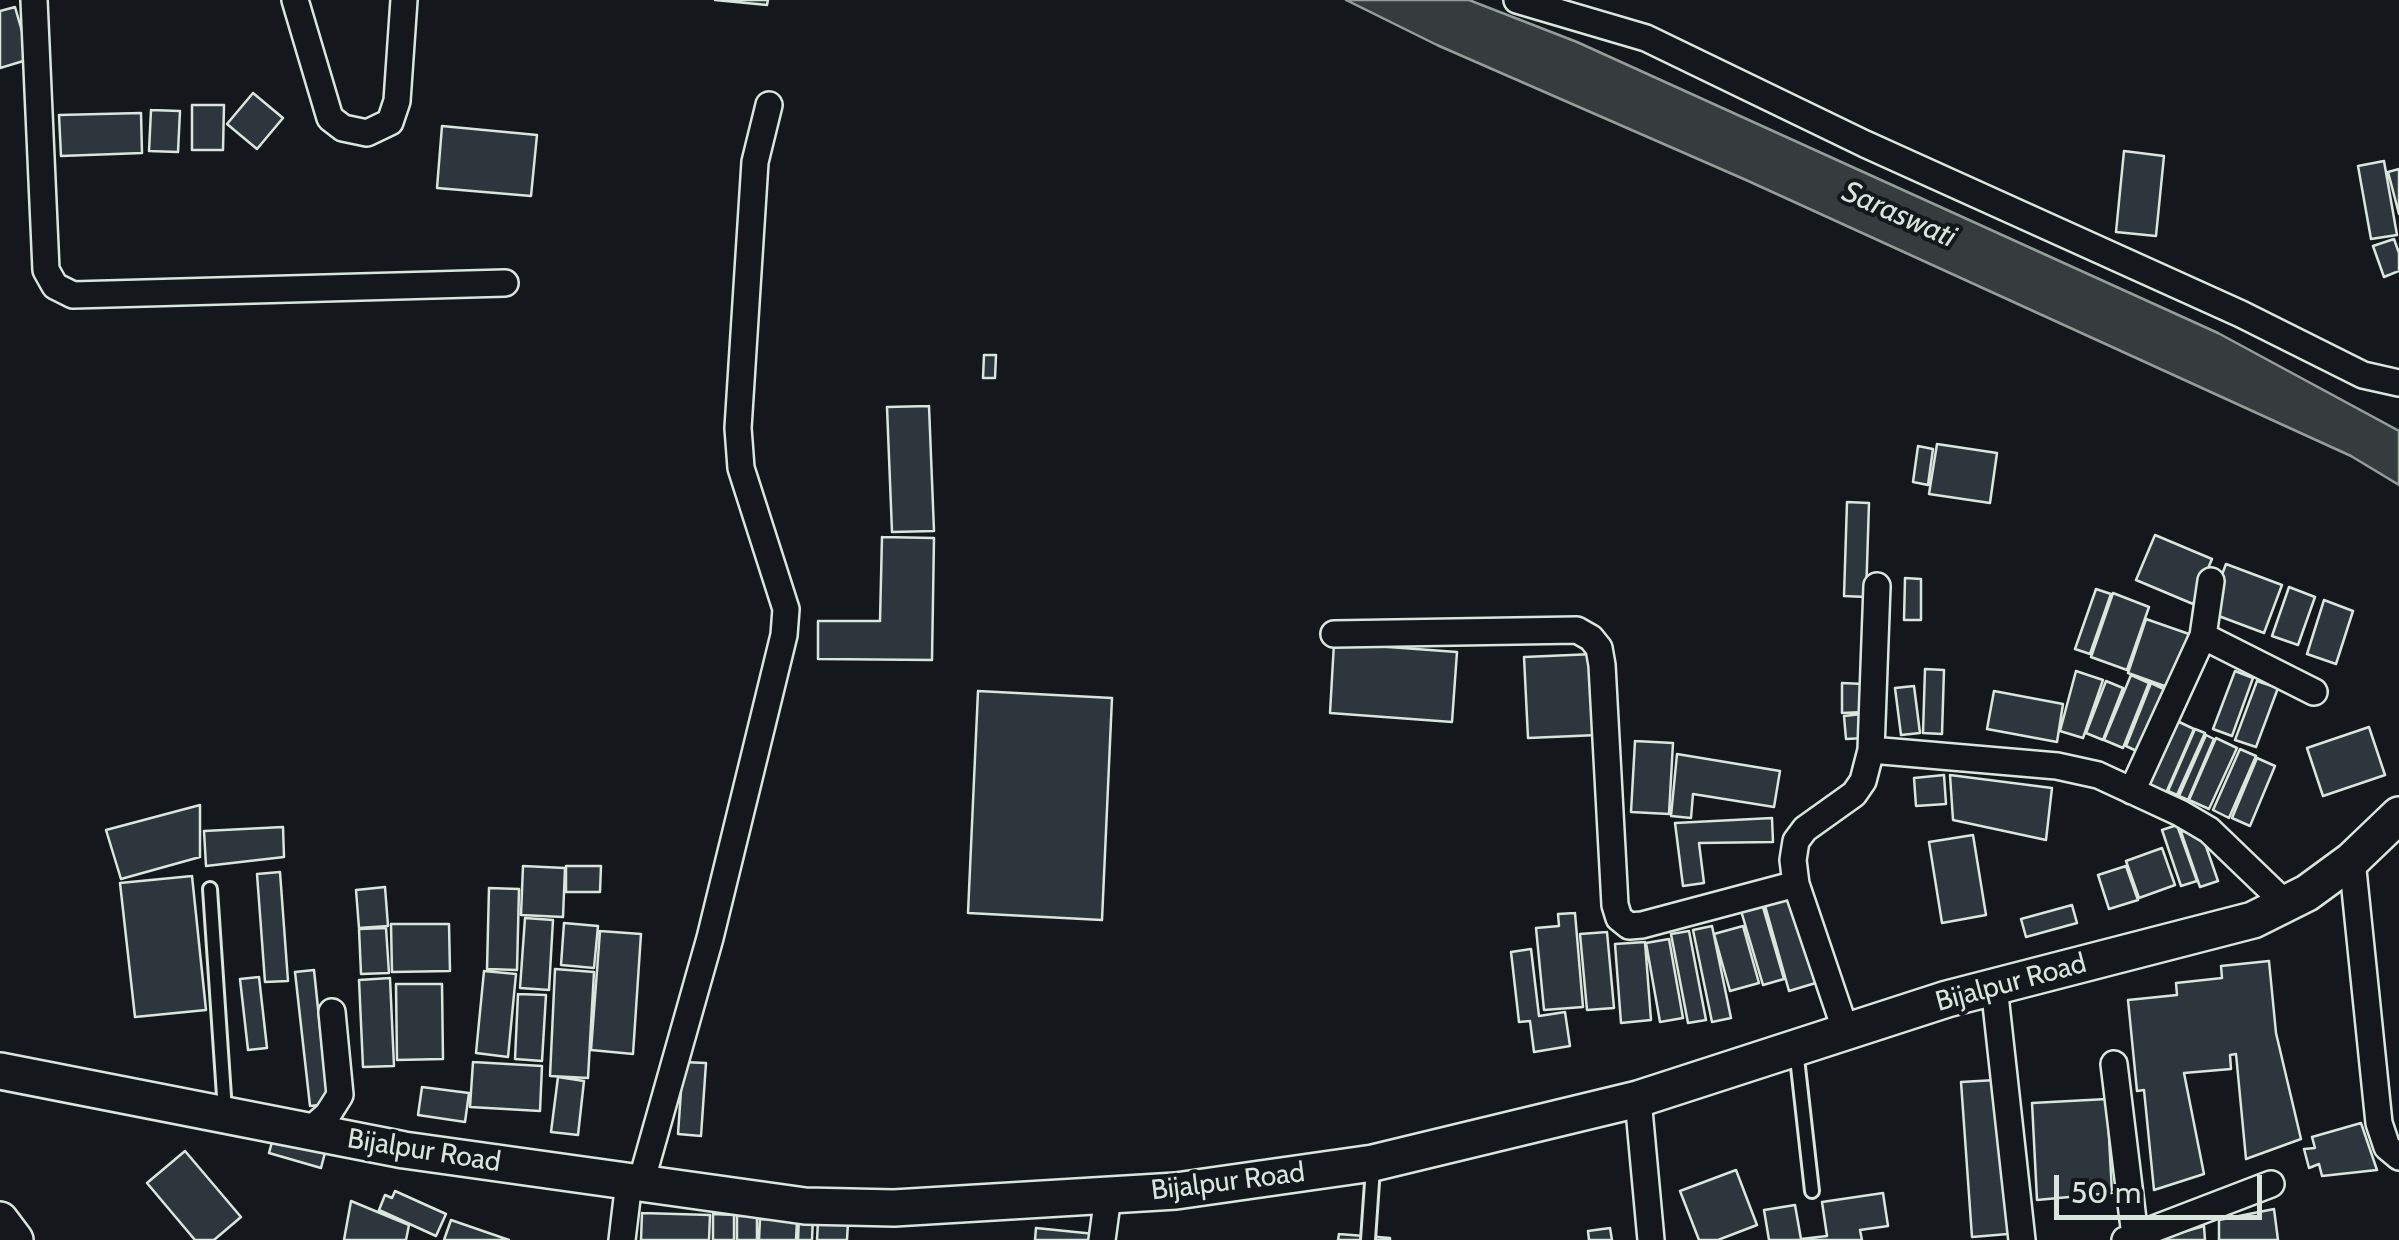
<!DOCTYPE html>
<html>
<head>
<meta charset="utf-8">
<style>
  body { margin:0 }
  #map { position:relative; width:2399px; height:1240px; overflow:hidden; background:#14181c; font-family:Cabin,sans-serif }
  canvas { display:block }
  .scale { position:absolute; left:2054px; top:1175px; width:208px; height:45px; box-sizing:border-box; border:5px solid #d8e6dc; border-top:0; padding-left:12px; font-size:30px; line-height:35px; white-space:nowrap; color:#d8e6dc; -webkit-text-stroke:8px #14181c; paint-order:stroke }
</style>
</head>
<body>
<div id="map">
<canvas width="2399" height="1240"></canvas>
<div class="scale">50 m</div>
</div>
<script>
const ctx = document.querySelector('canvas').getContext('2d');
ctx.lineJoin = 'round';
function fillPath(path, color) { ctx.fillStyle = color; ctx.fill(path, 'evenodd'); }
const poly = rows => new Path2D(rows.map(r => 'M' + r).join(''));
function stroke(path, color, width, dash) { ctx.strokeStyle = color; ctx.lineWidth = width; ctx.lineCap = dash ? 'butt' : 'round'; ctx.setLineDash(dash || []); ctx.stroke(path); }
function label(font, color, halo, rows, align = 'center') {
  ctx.font = font + ' Cabin,sans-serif'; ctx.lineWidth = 8; ctx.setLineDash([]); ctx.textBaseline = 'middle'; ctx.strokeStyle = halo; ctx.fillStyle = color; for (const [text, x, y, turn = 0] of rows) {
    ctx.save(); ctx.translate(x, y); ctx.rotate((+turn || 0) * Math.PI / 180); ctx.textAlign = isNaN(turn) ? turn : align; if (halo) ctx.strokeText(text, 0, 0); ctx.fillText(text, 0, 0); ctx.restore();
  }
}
const water = poly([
  [1346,0,1469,0,1577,42,2218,333,2399,431,2399,485,2351,456,1746,180,1437,45,1346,0]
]);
fillPath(water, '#363b3e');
stroke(water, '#939e99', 2.5);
const building = poly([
  [715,0,768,0,767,5,715,0],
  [15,7,30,59,0,68,0,11,15,7],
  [253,93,283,118,257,149,227,124,253,93],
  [192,105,224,105,223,150,192,150,192,105],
  [151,110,180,111,178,152,149,151,151,110],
  [141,113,142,153,61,156,59,115,141,113],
  [442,126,537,135,531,196,437,188,442,126],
  [2124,151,2164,156,2156,236,2116,232,2124,151],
  [2384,161,2397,235,2371,239,2358,166,2384,161],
  [2399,169,2399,214,2388,172,2399,169],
  [2394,239,2399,253,2399,271,2384,277,2373,246,2394,239],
  [984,355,996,355,995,378,983,378,984,355],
  [929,406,934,531,892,532,887,407,929,406],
  [1937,444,1997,453,1990,503,1929,494,1937,444],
  [1918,446,1933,449,1928,485,1913,482,1918,446],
  [1847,502,1869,503,1866,597,1844,596,1847,502],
  [2155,535,2212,559,2193,604,2136,580,2155,535],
  [882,537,934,538,932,660,818,659,818,621,880,621,882,537],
  [2226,564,2282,585,2264,633,2208,612,2226,564],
  [1905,578,1921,579,1921,620,1904,620,1905,578],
  [2289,587,2315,597,2298,645,2272,636,2289,587],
  [2096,589,2111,594,2090,654,2075,649,2096,589],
  [2113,593,2149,607,2127,670,2091,657,2113,593],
  [2324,600,2353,611,2336,664,2307,654,2324,600],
  [2146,619,2189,634,2170,688,2128,673,2146,619],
  [1334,643,1457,652,1452,722,1330,713,1334,643],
  [1594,654,1598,735,1528,738,1524,657,1594,654],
  [1925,669,1944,670,1942,734,1923,733,1925,669],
  [2076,671,2103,680,2083,738,2060,731,2076,671],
  [2235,671,2253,678,2232,736,2213,729,2235,671],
  [2131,675,2149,683,2123,748,2104,740,2131,675],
  [2106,681,2123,688,2103,740,2086,733,2106,681],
  [2257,681,2278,688,2256,747,2235,740,2257,681],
  [1842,683,1864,684,1864,712,1842,713,1842,683],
  [2151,683,2168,691,2145,755,2126,746,2151,683],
  [1914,686,1920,733,1901,735,1895,688,1914,686],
  [978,691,1112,698,1102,920,968,913,978,691],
  [1994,691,2063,704,2057,742,1987,729,1994,691],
  [1862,714,1865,738,1846,739,1844,716,1862,714],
  [2175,720,2194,729,2166,793,2147,785,2175,720],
  [2369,727,2385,775,2323,796,2307,748,2369,727],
  [2195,729,2205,733,2177,795,2168,791,2195,729],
  [2206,735,2214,739,2188,800,2179,796,2206,735],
  [2216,738,2237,748,2209,809,2189,800,2216,738],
  [1635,741,1673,743,1669,814,1631,812,1635,741],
  [2240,749,2256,756,2229,818,2213,810,2240,749],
  [1677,754,1780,771,1774,807,1693,794,1691,818,1671,816,1677,754],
  [2257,758,2275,766,2250,826,2232,818,2257,758],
  [1944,775,1946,804,1916,806,1914,778,1944,775],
  [1950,775,2052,788,2046,840,1953,820,1950,775],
  [200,805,200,857,121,879,106,830,200,805],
  [1772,818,1773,842,1699,843,1704,883,1683,886,1675,823,1772,818],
  [2177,825,2197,881,2181,886,2162,830,2177,825],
  [2199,826,2218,881,2200,887,2181,832,2199,826],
  [283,827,284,857,206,866,204,831,283,827],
  [1973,835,1986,915,1942,923,1929,842,1973,835],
  [2162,848,2175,885,2139,898,2126,861,2162,848],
  [523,866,565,868,563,917,521,915,523,866],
  [566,866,601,866,600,892,566,892,566,866],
  [2126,866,2138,900,2109,909,2098,875,2126,866],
  [280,872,288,981,265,982,257,874,280,872],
  [192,876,206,1010,135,1017,120,883,192,876],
  [385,887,388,926,359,928,356,890,385,887],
  [489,888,519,889,517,970,487,969,489,888],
  [1794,893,1819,982,1789,991,1764,902,1794,893],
  [1760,897,1784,979,1763,985,1739,904,1760,897],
  [2072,905,2077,923,2026,937,2021,919,2072,905],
  [1575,913,1583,1007,1544,1010,1536,928,1559,926,1558,914,1575,913],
  [525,918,553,920,549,990,520,988,525,918],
  [564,923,598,926,594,968,561,965,564,923],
  [391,924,449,924,450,971,392,972,391,924],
  [1712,926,1731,1018,1712,1022,1693,930,1712,926],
  [1743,926,1759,983,1730,991,1714,934,1743,926],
  [386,928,389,973,361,974,359,929,386,928],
  [600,931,641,934,633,1054,591,1050,600,931],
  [1689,931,1706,1020,1688,1023,1671,934,1689,931],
  [1607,932,1614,1008,1587,1010,1580,934,1607,932],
  [1669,939,1683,1018,1660,1022,1646,943,1669,939],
  [1645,942,1651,1020,1621,1023,1615,944,1645,942],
  [1531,949,1539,1016,1565,1012,1570,1046,1534,1052,1530,1021,1519,1022,1511,952,1531,949],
  [2269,961,2276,1033,2301,1139,2246,1159,2236,1054,2230,1055,2231,1069,2184,1073,2204,1174,2154,1190,2144,1090,2137,1091,2128,1000,2177,995,2176,983,2222,978,2221,966,2269,961],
  [555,969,594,972,588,1078,550,1076,555,969],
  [314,970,328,1104,310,1106,295,972,314,970],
  [484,971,516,974,508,1057,476,1053,484,971],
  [259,977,267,1048,248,1050,240,979,259,977],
  [390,978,394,1066,363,1067,359,980,390,978],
  [396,984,442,984,443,1059,397,1060,396,984],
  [518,994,546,995,542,1061,515,1059,518,994],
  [473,1062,542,1066,540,1111,470,1107,473,1062],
  [683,1062,706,1063,701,1136,678,1134,683,1062],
  [558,1077,584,1081,578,1135,551,1132,558,1077],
  [1996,1080,2008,1234,1972,1237,1961,1082,1996,1080],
  [422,1087,469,1093,465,1122,418,1115,422,1087],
  [2107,1099,2112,1193,2037,1200,2032,1103,2107,1099],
  [2361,1123,2377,1170,2322,1176,2319,1164,2309,1168,2304,1149,2315,1148,2312,1137,2361,1123],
  [275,1131,327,1145,321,1168,269,1153,275,1131],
  [185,1151,241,1217,214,1240,195,1240,147,1183,185,1151],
  [1736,1170,1757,1225,1718,1240,1699,1240,1680,1191,1736,1170],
  [395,1191,446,1214,436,1236,379,1210,385,1195,392,1198,395,1191],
  [1883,1193,1888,1226,1860,1230,1862,1240,1769,1240,1764,1210,1795,1205,1801,1239,1827,1236,1822,1202,1883,1193],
  [351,1201,409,1225,406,1240,344,1240,351,1201],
  [2274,1209,2278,1240,2219,1240,2219,1220,2274,1209],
  [642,1213,710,1215,709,1240,641,1240,642,1213],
  [713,1214,734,1215,734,1240,713,1240,713,1214],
  [737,1216,757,1216,757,1240,737,1240,737,1216],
  [799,1217,813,1217,812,1240,798,1240,799,1217],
  [760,1219,797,1221,796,1240,759,1240,760,1219],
  [451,1220,509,1240,444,1240,451,1220],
  [818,1221,848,1223,847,1240,817,1240,818,1221],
  [2204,1226,2205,1240,2155,1240,2204,1226],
  [1036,1228,1095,1234,1095,1240,1035,1240,1036,1228],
  [1610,1228,1612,1240,1589,1240,1588,1231,1610,1228],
  [1339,1234,1390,1238,1390,1240,1338,1240,1339,1234]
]);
fillPath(building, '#2c363c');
stroke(building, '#d8e6dc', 2.5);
const lane = poly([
  [210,889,225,1111],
  [1796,1049,1812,1191],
  [1368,1240,1373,1168]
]);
const street = poly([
  [34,0,46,270,55,286,73,295,505,283],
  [295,0,330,118,343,128,367,133,390,122,397,101,404,0],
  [1517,0,1646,38,1865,144,2241,314,2363,375,2399,383],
  [1334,634,1577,630,1591,638,1599,648,1602,665,1615,905,1619,918,1629,926,1642,925,1796,884],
  [2203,636,2314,692],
  [1871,750,2057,766,2098,775,2180,813,2209,830,2287,905],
  [2132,791,2203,636,2211,581],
  [2352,860,2379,1123,2387,1147,2399,1157],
  [1994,986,2022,1240],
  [1846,1032,1796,884,1793,860,1796,841,1805,829,1854,794,1863,781,1871,750,1877,586],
  [2114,1064,2135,1236],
  [1638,1099,1651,1240],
  [309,1131,328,1114,340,1095,332,1012],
  [640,1186,710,938,784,635,786,609,741,468,738,428,755,162,769,105],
  [622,1240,629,1182],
  [1102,1240,1108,1196],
  [2125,1240,2271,1184]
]);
const secondary = poly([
  [0,1071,404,1150,805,1206,894,1208,1176,1191,1373,1163,1638,1099,1947,999,2253,920,2307,893,2352,860,2399,815],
  [0,1220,15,1240]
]);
stroke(lane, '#d8e6dc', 18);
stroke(street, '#d8e6dc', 30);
stroke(secondary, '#d8e6dc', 40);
stroke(lane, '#14181c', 12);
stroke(street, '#14181c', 25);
stroke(secondary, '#14181c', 35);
label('28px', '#d8e6dc', '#14181c', [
  ["Bijalpur Road",2011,983,-15],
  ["Bijalpur Road",424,1151,9],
  ["Bijalpur Road",1228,1182,-7]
]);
label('italic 30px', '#d8e6dc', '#14181c', [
  ["Saraswati",1899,215,24]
]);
</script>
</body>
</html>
